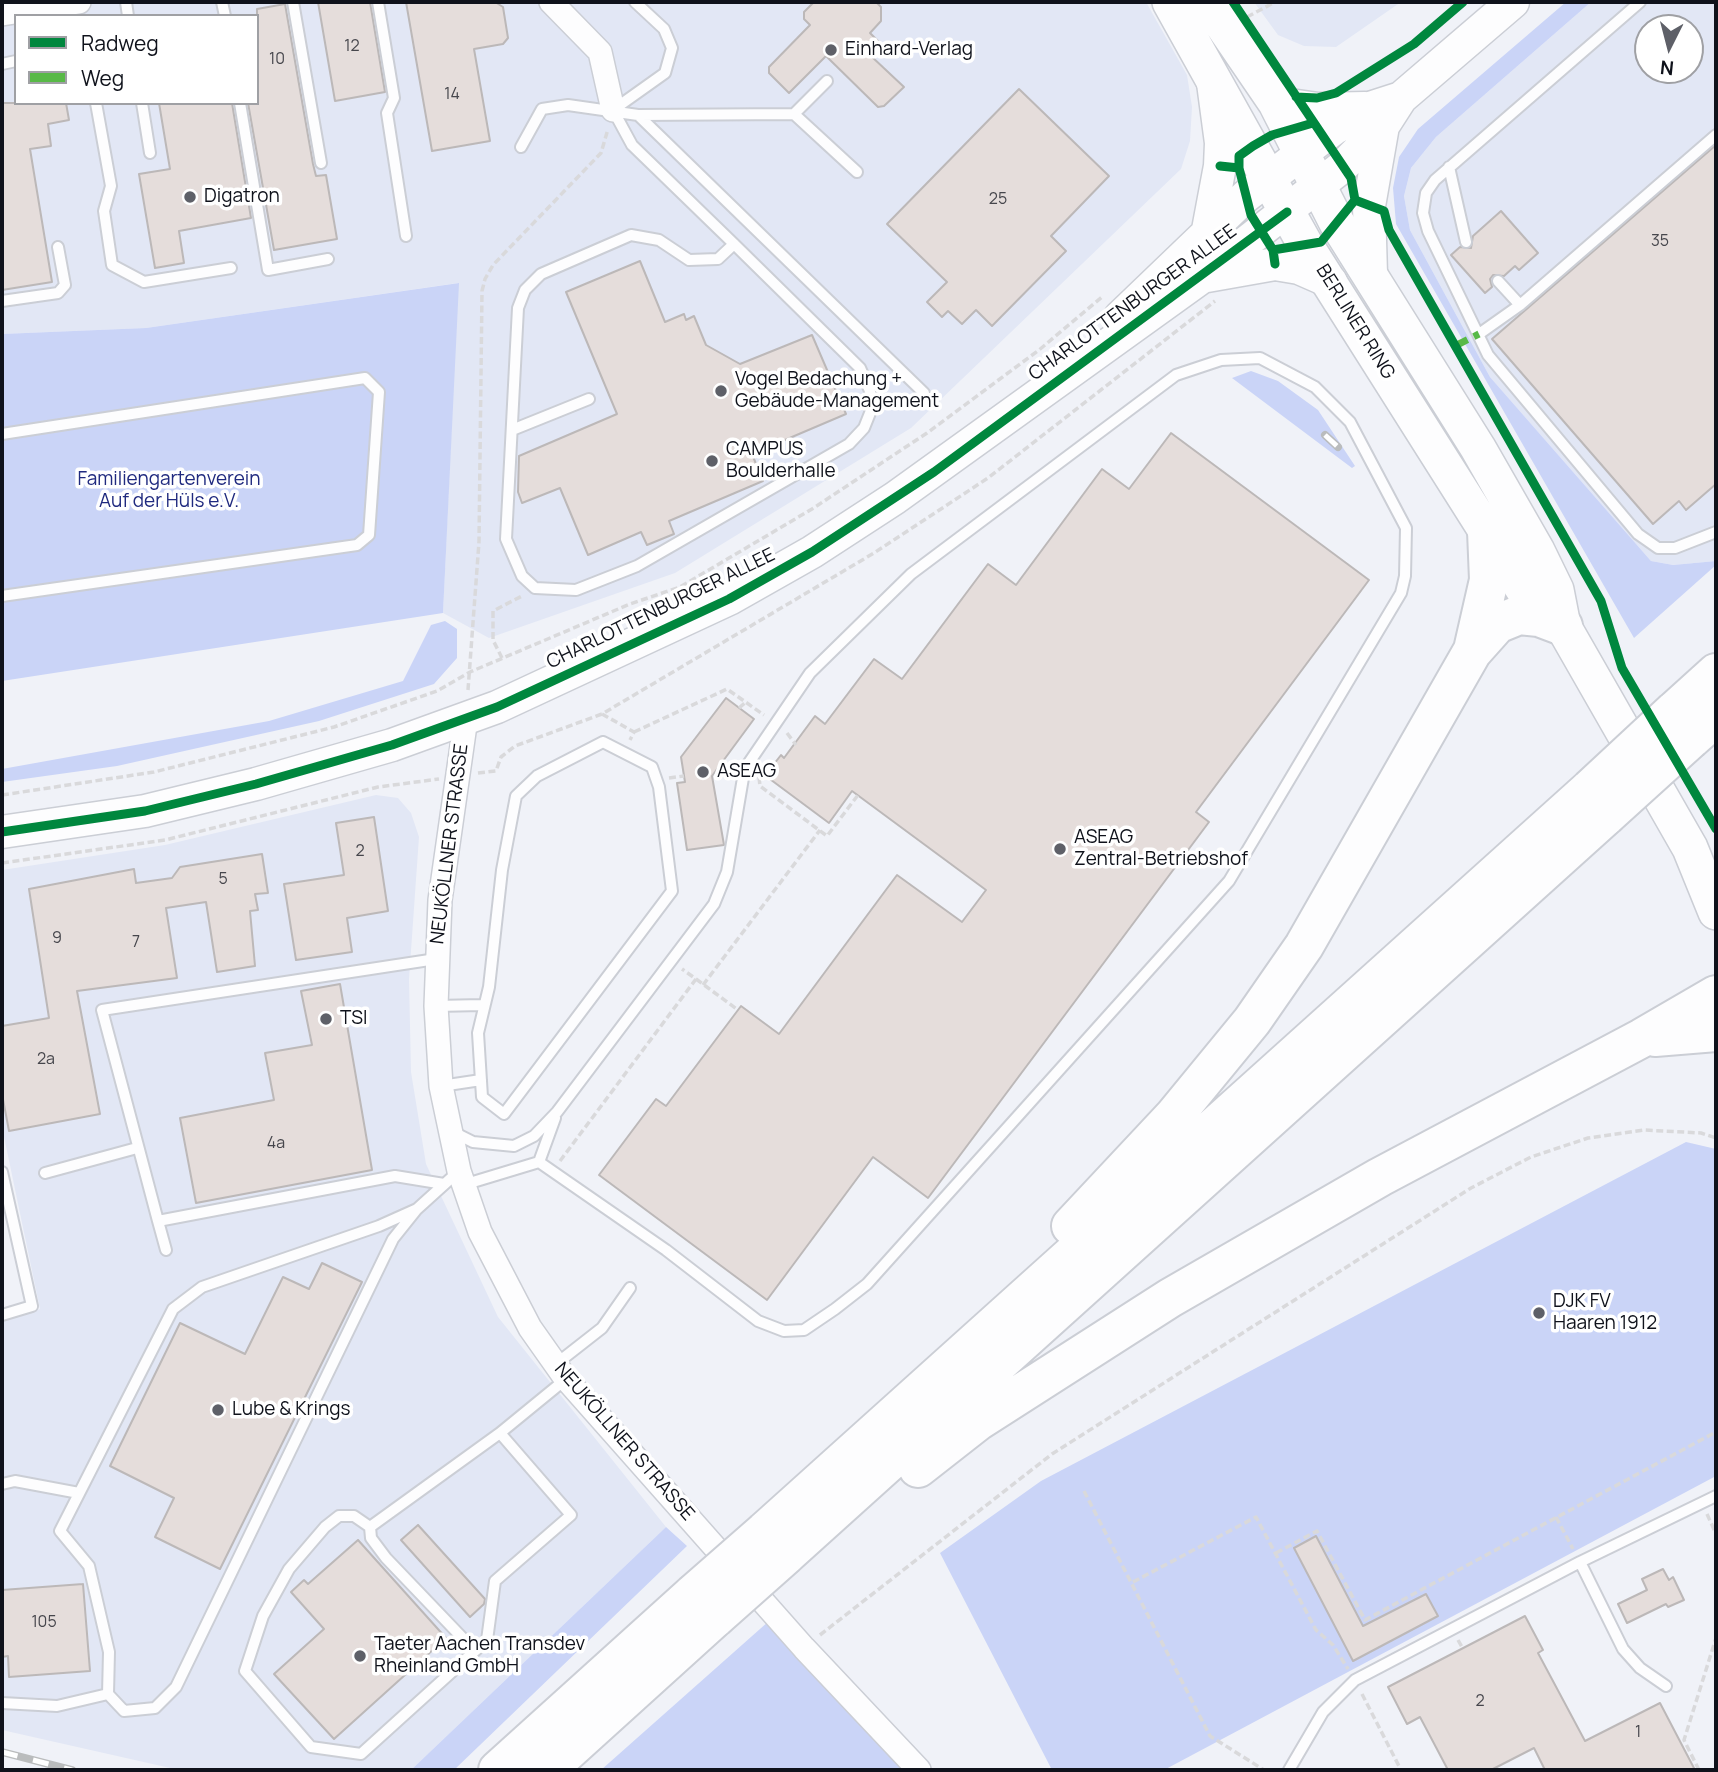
<!DOCTYPE html>
<html>
<head>
<meta charset="utf-8">
<style>
  body { margin:0 }
  #map { position:relative; width:1718px; height:1772px; overflow:hidden; background:#f0f2f8; font-family:Manrope,sans-serif }
  canvas { display:block }
  .frame { position:absolute; inset:0; border:4px solid #0f121b; pointer-events:none }
  .legend { position:absolute; left:14px; top:14px; width:245px; height:91px; box-sizing:border-box; background:#fff; border:2px solid #9fa0a4; margin:0; padding:9px 12px; list-style:none; font-size:21px; color:#0f121b }
  .legend li { display:flex; align-items:center; gap:14px; height:35px }
  .legend b { width:35px; border:2px solid #9fa0a4 }
  .north { position:absolute; left:1634px; top:14px; width:70px; height:70px; box-sizing:border-box; background:#fff; border:2px solid #9fa0a4; border-radius:50%; rotate:186deg; font-size:19px; font-weight:700; line-height:28px; text-align:center; color:#0f121b }
  .north::after { content:''; display:block; margin:auto; width:24px; height:32px; background:#5e6068; clip-path:polygon(50% 0,100% 100%,50% 72%,0 100%) }
</style>
</head>
<body>
<div id="map">
<canvas width="1718" height="1772"></canvas>
<div class="frame"></div>
<ul class="legend">
<li><b style="height:9px;background:#00873e"></b>Radweg</li>
<li><b style="height:9px;background:#58b947"></b>Weg</li>
</ul>
<div class="north">N</div>
</div>
<script>
const ctx = document.querySelector('canvas').getContext('2d');
ctx.lineJoin = 'round';
function fillPath(path, color) { ctx.fillStyle = color; ctx.fill(path, 'evenodd'); }
const poly = rows => new Path2D(rows.map(r => 'M' + r).join(''));
function stroke(path, color, width, dash) { ctx.strokeStyle = color; ctx.lineWidth = width; ctx.lineCap = dash ? 'butt' : 'round'; ctx.setLineDash(dash || []); ctx.stroke(path); }
function label(font, color, halo, rows, align = 'center') {
  ctx.font = font + ' Manrope,sans-serif'; ctx.lineWidth = 7; ctx.setLineDash([]); ctx.textBaseline = 'middle'; ctx.strokeStyle = halo; ctx.fillStyle = color; for (const [text, x, y, turn = 0] of rows) {
    ctx.save(); ctx.translate(x, y); ctx.rotate((+turn || 0) * Math.PI / 180); ctx.textAlign = isNaN(turn) ? turn : align; if (halo) ctx.strokeText(text, 0, 0); ctx.fillText(text, 0, 0); ctx.restore();
  }
}
fillPath(poly([
  [2,2,1146,2,1187,75,1192,107,1190,141,1181,169,911,428,675,573,489,638,443,613,458,283,146,328,2,334],
  [16,16,257,16,257,103,16,103],
  [1254,2,1401,2,1336,47,1304,46,1278,35],
  [1591,2,1716,2,1716,561,1673,565,1651,561,1490,377,1410,230,1404,196,1411,168,1436,137],
  [1648,28,1690,28,1690,70,1648,70],
  [376,795,398,798,411,813,419,837,409,979,411,1072,426,1164,498,1317,666,1527,411,1770,179,1770,2,1730,2,1322,40,1309,2,1127,2,870,165,845]
]), '#e2e7f5');
fillPath(poly([
  [1566,2,1591,2,1436,137,1411,168,1404,196,1410,230,1490,377,1651,561,1673,565,1716,561,1716,565,1634,638,1396,224,1393,188,1399,157,1418,129],
  [459,283,443,613,2,681,2,334,146,328],
  [1251,371,1278,381,1318,410,1355,466,1352,468,1232,378],
  [445,621,457,629,457,658,434,684,319,721,117,766,2,782,2,769,269,721,403,681,431,625],
  [1686,1142,1716,1149,1716,1476,1164,1770,1052,1770,940,1553,1041,1481],
  [666,1527,687,1546,454,1770,411,1770],
  [769,1621,907,1770,601,1770]
]), '#cad4f7');
const building = poly([
  [318,2,370,2,385,92,335,101,318,2],
  [406,2,495,2,503,7,508,38,503,44,474,49,490,141,432,151,406,2],
  [814,2,876,2,881,7,881,21,870,33,882,45,871,56,904,87,884,106,878,107,826,56,789,93,769,73,769,67,810,25,804,19,804,12,814,2],
  [285,4,313,164,316,176,326,175,337,239,274,250,248,103,257,103,257,9,285,4],
  [1019,89,1109,176,1051,236,1066,251,992,326,976,310,962,324,948,311,942,317,927,302,947,282,887,224,1019,89],
  [2,103,66,103,69,120,48,124,51,146,30,149,52,282,2,290,2,103],
  [159,103,232,103,251,218,179,231,184,263,155,268,139,174,170,169,159,103],
  [1716,145,1716,484,1686,510,1679,501,1653,524,1492,339,1716,145],
  [1501,211,1538,253,1519,270,1515,266,1504,276,1493,275,1490,279,1492,287,1485,293,1451,255,1460,247,1471,248,1473,236,1501,211],
  [640,261,665,322,684,314,686,320,694,316,706,345,740,364,812,335,846,414,752,454,763,481,669,521,674,534,647,545,641,532,588,555,560,488,522,503,518,492,519,456,617,414,566,292,640,261],
  [1171,433,1369,580,1196,812,1209,822,928,1198,873,1157,767,1300,599,1175,656,1099,666,1106,741,1006,779,1034,897,875,962,922,986,890,852,791,829,823,755,768,774,764,781,755,784,758,815,716,825,724,874,659,902,679,988,564,1016,585,1102,469,1129,489,1171,433],
  [726,698,754,719,712,776,724,845,687,850,677,783,685,782,681,757,726,698],
  [374,817,388,911,347,918,352,952,296,960,284,884,344,875,336,823,374,817],
  [262,854,268,893,255,894,258,910,250,911,255,966,217,972,206,902,166,908,177,978,77,991,100,1114,9,1131,2,1094,2,1026,49,1018,29,889,134,869,136,883,172,878,180,867,262,854],
  [340,984,372,1170,196,1203,180,1118,274,1100,265,1053,312,1045,301,991,340,984],
  [322,1263,362,1282,220,1569,155,1537,174,1498,110,1466,180,1323,245,1354,283,1277,309,1289,322,1263],
  [418,1525,485,1599,484,1604,470,1617,401,1540,418,1525],
  [1316,1536,1363,1626,1426,1594,1438,1616,1353,1661,1294,1548,1316,1536],
  [358,1540,446,1638,334,1739,274,1674,324,1629,291,1592,304,1580,308,1584,358,1540],
  [1663,1569,1669,1580,1673,1577,1684,1600,1668,1607,1666,1604,1627,1623,1618,1604,1647,1590,1642,1579,1663,1569],
  [83,1584,90,1671,9,1677,8,1656,2,1657,2,1590,83,1584],
  [1525,1616,1543,1650,1538,1653,1585,1741,1660,1703,1695,1770,1545,1770,1534,1748,1491,1770,1448,1770,1420,1717,1407,1724,1388,1687,1525,1616]
]);
fillPath(building, '#e5dddb');
stroke(building, '#bcb8b8', 2);
const lane = poly([
  [126,2,128,16],
  [222,2,225,16],
  [293,2,321,163],
  [378,2,394,98,387,113,406,236],
  [1640,2,1435,180,1426,193,1423,213,1428,231,1488,355,1638,534,1658,548,1675,548,1716,532],
  [2,64,16,61],
  [96,103,111,186,104,211,112,265,144,282,231,268],
  [142,103,150,153],
  [240,103,268,270,328,259],
  [613,110,632,145,734,244,860,368,870,391,872,408,864,428,849,444,637,566,576,590,535,588,522,576,506,539,518,308,525,290,541,274,631,235,659,240,689,260,718,259,734,244],
  [613,110,665,73,672,48,664,29,635,2],
  [794,114,857,172],
  [638,115,794,114,827,81],
  [521,147,542,109,568,105,638,115,924,393],
  [1449,167,1466,242],
  [1498,281,1520,305],
  [2,301,58,293,65,285,58,247],
  [1479,334,1520,305,1716,135],
  [512,430,589,399],
  [2,434,365,378,379,392,369,535,357,545,2,596],
  [603,742,652,767,659,787,672,891,504,1114,482,1097,478,1033,489,987,502,870,516,796,537,776,603,742],
  [436,959,102,1010,158,1221,395,1176,444,1184],
  [436,1006,482,1005],
  [441,1086,481,1080],
  [451,1131,473,1142,514,1146,534,1136,557,1112,714,904,727,872,743,778],
  [539,1162,555,1118],
  [2,1172,32,1306,2,1315],
  [45,1173,137,1148],
  [463,1185,539,1162,666,1250,758,1321,784,1331,804,1330,835,1309,867,1284,1229,881,1401,593,1405,576,1406,528,1350,422,1315,387,1260,358,1221,360,1176,375,911,574,810,673,744,770],
  [417,1209,393,1239,176,1687,155,1708,124,1711,108,1694,109,1652,89,1566,60,1531,173,1309,202,1287,379,1226,417,1209,459,1171],
  [158,1221,166,1250],
  [556,1364,602,1328,630,1288],
  [2,1484,15,1481,79,1493],
  [370,1527,354,1516,339,1516,325,1527,289,1569,263,1616,245,1671,311,1747,361,1754,487,1640,495,1581,571,1515,500,1433,566,1379],
  [1580,1562,1623,1649,1640,1668,1666,1686],
  [475,1651,386,1558,371,1538,370,1527,500,1433],
  [2,1703,57,1706,108,1694],
  [1289,1770,1323,1712,1355,1680,1580,1562,1716,1496]
]);
const street = poly([
  [551,2,600,52,613,110],
  [2,14,79,2],
  [466,718,440,900,436,1006,441,1086,459,1171,480,1232,530,1328,566,1379,804,1648,919,1770]
]);
const secondary = poly([
  [1276,103,1318,109,1365,108],
  [1208,230,1220,166,1221,143,1213,83],
  [1371,274,1369,206,1383,126],
  [1207,276,1275,264,1299,268,1331,282],
  [1120,317,1246,196,1335,128,1370,108,1401,98],
  [2,832,145,811,256,784,392,745,497,707,729,599,812,552,895,498,1202,277,1342,167,1383,126,1401,98,1513,2]
]);
const primary = poly([
  [1170,2,1306,246,1530,600,1563,626],
  [1207,2,1276,103,1337,223,1478,448,1537,551,1556,590,1563,626,1690,848,1716,912]
]);
const highway = poly([
  [1473,650,1489,580,1487,531],
  [1674,711,1716,673],
  [1691,739,1716,717],
  [1655,1037,1716,1032],
  [1071,1226,1174,1116,1252,1021,1304,946,1472,652,1497,624,1519,615,1539,617,1563,626],
  [918,1468,978,1421,1170,1298,1380,1177,1642,1038,1716,995],
  [765,1531,1590,789],
  [786,1555,1606,816],
  [498,1770,693,1594],
  [547,1770,715,1618]
]);
stroke(lane, '#cbced5', 14);
stroke(street, '#cbced5', 26);
stroke(secondary, '#cbced5', 35);
stroke(primary, '#cbced5', 38);
stroke(highway, '#cbced5', 42);
stroke(poly([
  [1247,17,1275,2],
  [502,658,493,640,493,611,522,596],
  [468,690,479,542,482,291,485,279,493,265,601,153,608,129],
  [739,708,746,702],
  [602,714,634,732,630,740],
  [634,732,727,689,764,715],
  [787,733,796,745],
  [478,773,496,771,501,757,515,746,602,714,874,553,988,478,1215,301],
  [759,777,760,786,827,836,858,795],
  [669,778,684,776],
  [2,795,154,772,334,727,437,691,470,672,630,604,680,587,812,509,927,433,1039,350,1102,297],
  [2,863,165,840,378,787,439,779],
  [696,979,738,1010],
  [703,985,820,830],
  [560,1161,696,979,682,969],
  [1084,1491,1210,1736,1264,1770],
  [1707,1514,1716,1534],
  [1556,1517,1573,1549],
  [1276,1553,1317,1531,1365,1620,1716,1432],
  [1133,1582,1256,1517,1316,1630,1333,1645,1348,1669],
  [820,1635,1052,1454,1471,1188,1531,1157,1588,1138,1644,1130,1701,1133,1716,1138],
  [1458,1640,1462,1647],
  [1362,1694,1401,1770],
  [1319,1770,1326,1770],
  [1699,1770,1684,1740,1716,1638]
]), '#d9d9db', 3.5, [7, 3.5]);
stroke(lane, '#fdfdfe', 10);
stroke(street, '#fdfdfe', 23);
stroke(secondary, '#fdfdfe', 32);
stroke(primary, '#fdfdfe', 35);
stroke(highway, '#fdfdfe', 38);
const rail = poly([
  [1325,435,1338,447],
  [2,1752,72,1770]
]);
stroke(rail, '#babcbd', 8);
stroke(rail, '#fff', 5, [16]);
const highwayBridge = poly([
  [1590,789,1674,711],
  [1606,816,1691,739],
  [693,1594,765,1531],
  [715,1618,786,1555]
]);
stroke(highwayBridge, '#cbced5', 42, []);
stroke(highwayBridge, '#fdfdfe', 38);
stroke(poly([
  [1455,346,1479,334]
]), '#58b947', 7, [14, 7]);
stroke(poly([
  [1233,2,1351,178,1355,200,1384,211,1389,230,1601,601,1622,668,1716,829],
  [1296,97,1317,98,1336,93,1414,44,1463,2],
  [1220,166,1239,168,1251,215,1273,250,1275,264],
  [1239,168,1239,156,1253,146,1272,135,1313,123],
  [1273,250,1321,242,1355,200],
  [2,832,145,811,256,784,392,745,497,707,729,599,812,552,934,472,1287,212]
]), '#00873e', 9);
for (const [x, y, r, color] of [
  [831,50,7,"#5e6068"],
  [190,197,7,"#5e6068"],
  [721,391,7,"#5e6068"],
  [712,461,7,"#5e6068"],
  [703,772,7,"#5e6068"],
  [1060,849,7,"#5e6068"],
  [326,1019,7,"#5e6068"],
  [1539,1313,7,"#5e6068"],
  [218,1410,7,"#5e6068"],
  [360,1656,7,"#5e6068"]
]) { const dot = new Path2D(); dot.arc(x, y, r, 0, 2 * Math.PI); ctx.fillStyle = color; ctx.fill(dot); stroke(dot, '#fff', 2.5); }
label('16px', '#46464c', null, [
  ["12",352,47],
  ["10",277,60],
  ["14",452,95],
  ["25",998,200],
  ["35",1660,242],
  ["2",360,852],
  ["5",223,880],
  ["9",57,939],
  ["7",136,943],
  ["2a",46,1060],
  ["4a",276,1144],
  ["105",44,1623],
  ["2",1480,1702],
  ["1",1638,1733]
]);
label('19px', '#0f121b', '#fff', [
  ["Einhard-Verlag",845,50],
  ["Digatron",204,197],
  ["Vogel Bedachung +",735,380],
  ["Gebäude-Management",735,402],
  ["CAMPUS",726,450],
  ["Boulderhalle",726,472],
  ["ASEAG",717,772],
  ["ASEAG",1074,838],
  ["Zentral-Betriebshof",1074,860],
  ["TSI",340,1019],
  ["DJK FV",1553,1302],
  ["Haaren 1912",1553,1324],
  ["Lube & Krings",232,1410],
  ["Taeter Aachen Transdev",374,1645],
  ["Rheinland GmbH",374,1667]
], 'left');
label('19px', '#0f121b', '#fff', [
  ["CHARLOTTENBURGER ALLEE",1133,303,-36],
  ["BERLINER RING",1355,322,58],
  ["CHARLOTTENBURGER ALLEE",661,609,-26],
  ["NEUKÖLLNER STRASSE",450,844,-83],
  ["NEUKÖLLNER STRASSE",624,1442,49]
]);
label('19px', '#202a7f', '#fff', [
  ["Familiengartenverein",169,480],
  ["Auf der Hüls e.V.",169,502]
]);
</script>
</body>
</html>
